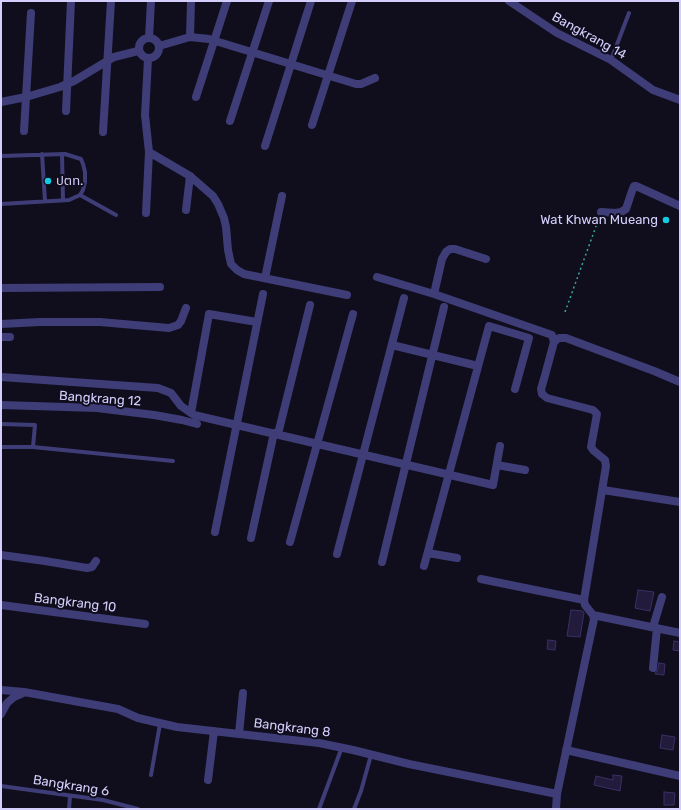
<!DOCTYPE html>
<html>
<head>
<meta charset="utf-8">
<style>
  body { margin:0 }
  #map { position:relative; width:681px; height:810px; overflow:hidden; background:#100e1d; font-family:Rubik,sans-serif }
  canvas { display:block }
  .frame { position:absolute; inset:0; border:2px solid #d3cefb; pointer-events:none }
</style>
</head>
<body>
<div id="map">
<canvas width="681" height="810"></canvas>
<div class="frame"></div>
</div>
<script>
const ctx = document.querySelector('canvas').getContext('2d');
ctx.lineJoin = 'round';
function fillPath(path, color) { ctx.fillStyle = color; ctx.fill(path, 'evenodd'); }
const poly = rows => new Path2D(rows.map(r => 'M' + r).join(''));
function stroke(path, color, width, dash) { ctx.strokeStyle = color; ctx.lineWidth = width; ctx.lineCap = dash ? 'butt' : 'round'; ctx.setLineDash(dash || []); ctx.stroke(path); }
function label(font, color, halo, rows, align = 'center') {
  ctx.font = font + ' Rubik,"Noto Sans Thai",sans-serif'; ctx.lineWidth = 4; ctx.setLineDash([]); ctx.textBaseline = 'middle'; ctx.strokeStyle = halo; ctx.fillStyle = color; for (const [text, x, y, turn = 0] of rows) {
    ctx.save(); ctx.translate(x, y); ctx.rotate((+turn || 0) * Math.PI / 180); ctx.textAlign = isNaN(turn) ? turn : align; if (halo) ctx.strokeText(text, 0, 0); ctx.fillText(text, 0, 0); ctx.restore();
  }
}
const building = poly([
  [638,590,654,592,650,611,635,608,638,590],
  [571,610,583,611,584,613,580,637,567,636,571,610],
  [548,640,556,641,555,650,547,649,548,640],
  [674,641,680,642,680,651,673,650,674,641],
  [659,663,665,664,664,675,655,674,658,669,659,663],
  [662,735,675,737,673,750,660,748,662,735],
  [613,775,622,776,620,791,594,785,596,776,613,780,613,775],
  [664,792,675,793,674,805,664,805,664,792]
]);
fillPath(building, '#221b3c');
stroke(building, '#3a3066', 1);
stroke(poly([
  [565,312,599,218]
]), '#38a59f', 1.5, [2, 3]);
stroke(poly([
  [611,60,629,13],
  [42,154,45,201],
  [62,154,63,200],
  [1,156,65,154,81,159,83,164,85,172,85,182,83,190,80,195,69,200,1,204],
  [80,195,116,215],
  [1,424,35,425,33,447,1,447],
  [33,447,173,461],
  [151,775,160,724],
  [1,786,103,800,138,809],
  [69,809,70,796],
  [319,809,342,747],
  [354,809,361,791,371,755]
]), '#3f3d78', 4);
stroke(poly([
  [509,1,557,33,611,60,653,90,680,100],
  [190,37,191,1],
  '139 48a10 10 0 1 1 20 0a10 10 0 1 1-20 0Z',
  [149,38,151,1],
  [159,46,190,37,209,39,356,84,361,84,375,78],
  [148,59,145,115,149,152,190,176,213,196,218,204,224,218,226,227,228,250,231,264,237,270,244,274,347,295],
  [196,97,227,1],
  [1,102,26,97,60,87,74,81,114,57,138,51],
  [66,111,71,1],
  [230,121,269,1],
  [312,125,352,1],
  [24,131,31,13],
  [103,132,111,1],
  [265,146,311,1],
  [186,210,190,176],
  [601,212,616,213,621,212,626,209,632,191,634,186,636,186,680,206],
  [146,213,149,152],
  [377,277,434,294,442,259,446,252,450,249,455,249,486,259],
  [265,278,282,196],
  [1,288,160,287],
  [434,294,552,335,554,342,544,379,541,389,542,394,547,398,593,410,597,414,591,447,594,451,605,460,606,466,584,600,585,605,593,615,594,619,557,794,556,809],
  [1,324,40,322,100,322,169,328,178,325,181,321,186,308],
  [1,337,10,337],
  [554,342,559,338,566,338,654,371,680,382],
  [392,345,478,366],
  [1,377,158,388,171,393,181,406,194,415,493,485,500,446],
  [1,405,97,408,154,415,182,420,197,424],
  [191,413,209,314,257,322],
  [278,434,310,305],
  [497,465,525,470],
  [603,490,680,502],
  [215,532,263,294],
  [251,538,274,433],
  [290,542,353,314],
  [428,553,457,558],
  [337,554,404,298],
  [1,555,45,561,87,568,92,567,96,561],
  [382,562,444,307],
  [424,566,489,326,529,338,515,389],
  [481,579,584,600],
  [1,605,145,624],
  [593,615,680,633],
  [653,627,662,597],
  [653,668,657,628],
  [1,690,24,692,118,709,138,718,177,727,319,743,353,750,409,764,557,794],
  [1,714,7,703,14,697,23,693],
  [239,734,243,693],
  [566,750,680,776],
  [208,780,214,731]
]), '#3f3d78', 8);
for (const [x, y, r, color] of [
  [48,181,4,"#14cce1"],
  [666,220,4,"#14cce1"]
]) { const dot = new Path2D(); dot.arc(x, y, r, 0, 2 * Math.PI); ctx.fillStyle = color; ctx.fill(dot); stroke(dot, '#100e1d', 1.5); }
label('13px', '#d3cefb', '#100e1d', [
  ["Bangkrang 14",589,36,29],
  ["Bangkrang 12",100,399,4],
  ["Bangkrang 10",75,603,7],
  ["Bangkrang 8",292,728,7],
  ["Bangkrang 6",71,786,9]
]);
label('13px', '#d3cefb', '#100e1d', [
  ["ปตท.",56,181],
  ["Wat Khwan Mueang",658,220,"right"]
], 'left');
</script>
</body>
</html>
